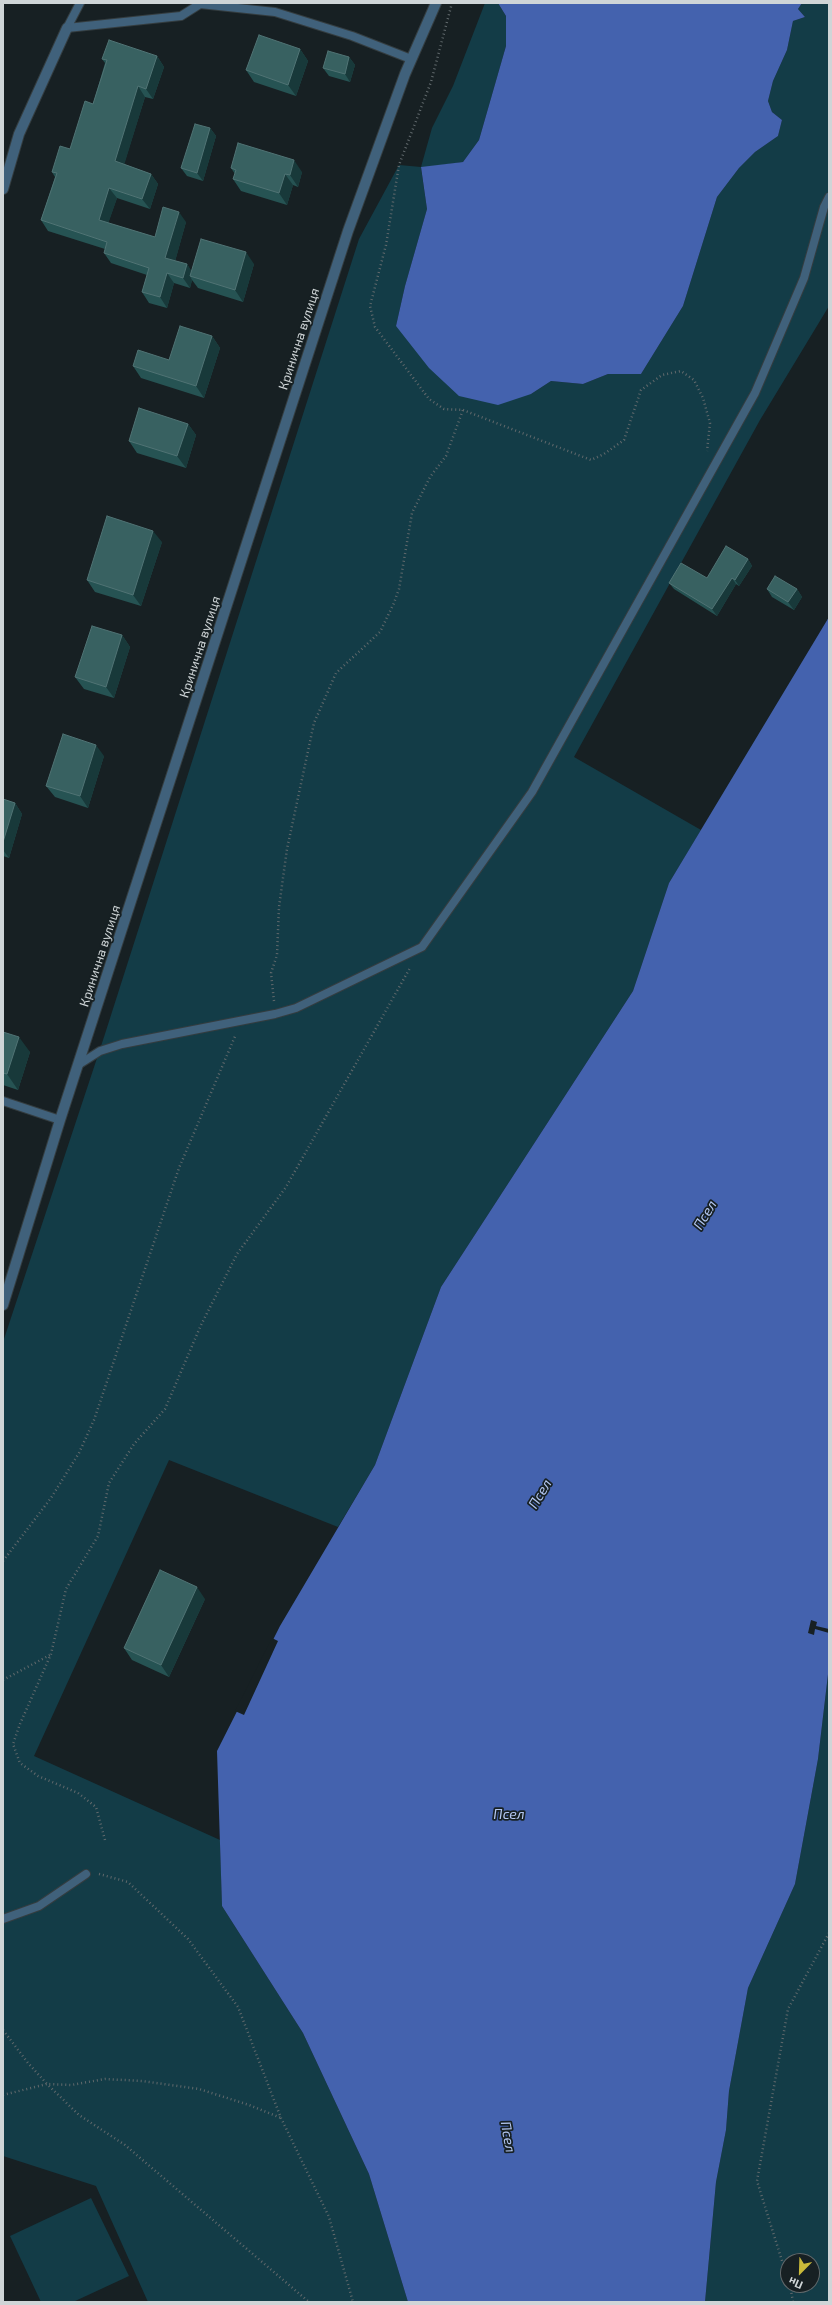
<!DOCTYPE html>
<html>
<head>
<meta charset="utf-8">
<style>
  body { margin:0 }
  #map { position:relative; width:832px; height:2305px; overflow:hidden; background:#172023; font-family:"Exo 2",sans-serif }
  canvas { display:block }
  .frame { position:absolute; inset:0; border:4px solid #cfd5d7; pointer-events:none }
  .north { position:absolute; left:780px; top:2253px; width:40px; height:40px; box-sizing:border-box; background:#172023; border:1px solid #61686b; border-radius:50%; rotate:203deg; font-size:11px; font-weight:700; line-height:16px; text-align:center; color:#cfd5d7 }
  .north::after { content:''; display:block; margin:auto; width:14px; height:18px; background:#caba3a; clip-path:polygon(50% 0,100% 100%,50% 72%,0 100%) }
</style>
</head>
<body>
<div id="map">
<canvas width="832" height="2305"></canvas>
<div class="frame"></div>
<div class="north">Пн</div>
</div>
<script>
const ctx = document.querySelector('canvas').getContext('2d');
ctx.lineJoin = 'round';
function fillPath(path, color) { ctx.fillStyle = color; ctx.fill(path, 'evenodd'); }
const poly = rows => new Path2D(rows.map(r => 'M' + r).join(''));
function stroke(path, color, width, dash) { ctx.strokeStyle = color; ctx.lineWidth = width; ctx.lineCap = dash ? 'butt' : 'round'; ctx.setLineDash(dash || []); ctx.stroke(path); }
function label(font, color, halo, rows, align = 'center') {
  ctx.font = font + ' "Exo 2",sans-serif'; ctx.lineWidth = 3.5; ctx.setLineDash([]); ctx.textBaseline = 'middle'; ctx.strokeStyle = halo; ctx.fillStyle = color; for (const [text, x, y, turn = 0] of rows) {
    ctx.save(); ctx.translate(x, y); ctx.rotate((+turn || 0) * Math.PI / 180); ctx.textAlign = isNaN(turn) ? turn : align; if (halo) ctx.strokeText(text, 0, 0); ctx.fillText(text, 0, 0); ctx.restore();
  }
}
fillPath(poly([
  [485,3,498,3,506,16,506,46,479,140,463,162,421,168,427,209,405,286,396,326,531,394,551,381,583,384,608,374,641,374,683,306,717,197,739,168,755,152,778,136,782,120,772,112,768,101,773,81,787,50,793,21,805,17,798,9,802,3,829,3,829,306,760,420,574,757,701,830,669,883,633,991,441,1287,375,1465,338,1527,169,1460,34,1756,220,1840,222,1906,303,2033,369,2174,408,2302,148,2302,96,2186,3,2156,3,1342,104,1037,359,239,399,165,421,167,432,128,453,86],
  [829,1666,829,2302,705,2302,716,2182,726,2130,729,2091,748,1988,795,1884,818,1759],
  [788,2261,812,2261,812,2285,788,2285],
  [91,2198,129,2276,73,2302,41,2302,10,2236]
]), '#133c47');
fillPath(poly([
  [498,3,802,3,798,9,805,17,793,21,787,50,773,81,768,101,772,112,782,120,778,136,755,152,739,168,717,197,683,306,641,374,608,374,583,384,551,381,531,394,498,405,459,396,429,368,396,326,405,286,427,209,421,167,463,162,479,140,506,46,506,16],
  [829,617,829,1666,818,1759,795,1884,748,1988,729,2091,726,2130,716,2182,705,2302,408,2302,369,2174,303,2033,222,1906,217,1751,280,1626,375,1465,441,1287,633,991,669,883]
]), '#4462ae');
fillPath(poly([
  [811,1620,817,1622,816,1626,829,1629,829,1633,815,1629,814,1635,808,1633],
  [272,1638,278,1641,244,1715,235,1711]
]), '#172023');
const service = poly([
  [67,28,181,16,200,4,275,12,352,36,411,59],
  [67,28,80,3],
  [78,1065,100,1051,122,1044,275,1014,296,1008,422,947,532,792,755,393,804,278,824,207,829,197],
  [3,1101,60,1120],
  [3,1919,39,1906,86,1874]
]);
const minor = poly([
  [3,189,19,134,67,28],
  [3,1305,60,1120,348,231,405,74,436,3]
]);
stroke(service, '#343d40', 10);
stroke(minor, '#343d40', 12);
stroke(poly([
  [463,410,591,460,604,454,624,440,641,390,662,375,681,371,694,380,703,398,710,423,707,451],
  [274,1001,271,973,277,955,279,907,287,849,314,723,336,673,380,632,394,603,399,589,412,513,430,477,446,456,463,410,444,409,429,399,375,327,370,306,386,245,399,165,431,82,452,3],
  [3,1561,51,1498,79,1453,94,1420,179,1168,236,1034],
  [3,1680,50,1655],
  [105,1840,96,1807,78,1793,38,1776,20,1763,13,1744,20,1724,51,1654,66,1589,98,1536,109,1483,134,1444,165,1409,201,1325,237,1254,286,1187,410,968],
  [99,1874,128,1882,188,1939,238,2007,281,2118,329,2217,353,2302],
  [3,2030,28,2063,47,2084,71,2085,105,2079,142,2081,199,2089,249,2105,281,2118],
  [3,2095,47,2084,79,2115,125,2145,309,2302],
  [788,2280,757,2181,788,2009,829,1933],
  [790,2285,793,2302]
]), '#61696c', 2.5, [1, 3]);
stroke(service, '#40617b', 8);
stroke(minor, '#40617b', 10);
fillPath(poly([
  [300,49,308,61,296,96,254,82,246,70],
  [157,56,164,67,153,99,145,97,124,164,151,174,158,184,150,209,117,198,108,223,155,237,186,222,175,261,187,264,191,271,254,264,243,302,198,288,192,280,190,288,174,283,167,308,149,303,142,292,147,275,111,263,104,253,105,249,48,231,41,220,55,177,52,172,70,149,93,104,105,63,102,59],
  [349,57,355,65,350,82,329,76,323,68],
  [210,128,216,136,203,181,187,176,181,168],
  [231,168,302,172,298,187,293,185,287,205,241,191,233,179,235,174],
  [212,336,220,348,204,398,141,378,133,366,169,360],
  [188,424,196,435,186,468,137,453,129,441],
  [162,542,141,606,95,592,87,580],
  [748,559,752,566,739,586,736,584,717,616,674,589,669,583,707,578],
  [767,589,797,589,802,597,794,610,772,597],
  [122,635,130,647,114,698,84,689,75,677],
  [104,756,88,808,55,797,46,786],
  [3,799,15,803,22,814,9,858,3,856],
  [3,1032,30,1052,18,1090,3,1085],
  [205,1599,169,1677,132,1660,124,1648]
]), '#265353');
fillPath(poly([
  [300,49,308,61,296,96,288,85],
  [157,56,164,67,153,99,146,89],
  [349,57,355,65,350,82,345,74],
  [138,86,145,97,122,172,115,161],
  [210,128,216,136,203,181,197,173],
  [294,160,302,172,298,187,290,175],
  [151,174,158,184,150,209,142,199],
  [285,174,293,185,287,205,279,193],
  [109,188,117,198,106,230,99,220],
  [179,212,186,222,173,269,165,258],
  [246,252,254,264,243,302,235,290],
  [187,264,194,275,190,276,192,280,190,288,183,278],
  [167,273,174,283,167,308,160,297],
  [212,336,220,348,204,398,196,386],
  [188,424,196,435,186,468,177,456],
  [153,531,162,542,141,606,133,595],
  [748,559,752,566,739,586,735,580],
  [732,578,736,584,717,616,712,609],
  [797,589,802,597,794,610,788,602],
  [122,635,130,647,114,698,106,687],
  [96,745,104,756,88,808,80,796],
  [15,803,22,814,9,858,3,850,3,842],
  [19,1037,30,1052,18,1090,7,1074],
  [197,1587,205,1599,169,1677,161,1665]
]), '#18393a');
const building = poly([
  [259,35,300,49,288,85,246,70,259,35],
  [109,40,157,56,146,89,138,86,115,161,151,174,142,199,109,188,99,220,155,237,163,207,179,212,165,258,187,264,183,278,167,273,160,297,142,292,149,268,104,253,107,242,41,220,57,173,52,172,60,146,70,149,85,101,93,104,107,60,102,59,109,40],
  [328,51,349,57,345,74,323,68,328,51],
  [195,124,210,128,197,173,181,168,195,124],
  [238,143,294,160,290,175,285,174,279,193,233,179,236,170,231,168,238,143],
  [201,239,246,252,235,290,190,276,201,239],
  [180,326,212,336,196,386,133,366,138,350,169,360,180,326],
  [139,408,188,424,177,456,129,441,139,408],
  [107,516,153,531,133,595,87,580,107,516],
  [726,546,748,559,735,580,732,578,712,609,669,583,681,563,707,578,726,546],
  [775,576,797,589,788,602,767,589,775,576],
  [92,626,122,635,106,687,75,677,92,626],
  [63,734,96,745,80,796,46,786,63,734],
  [3,799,15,803,3,842,3,799],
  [3,1032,19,1037,7,1074,3,1073,3,1032],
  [160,1570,197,1587,161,1665,124,1648,160,1570]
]);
fillPath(building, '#386161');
stroke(building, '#507374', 1);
label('13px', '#cfd5d7', '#172023', [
  ["Кринична вулиця",299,339,-72],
  ["Кринична вулиця",200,647,-72],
  ["Кринична вулиця",100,956,-72]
]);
label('italic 14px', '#b3c6f0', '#172023', [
  ["Псел",705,1215,-59],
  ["Псел",540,1494,-59],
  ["Псел",509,1814],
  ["Псел",508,2137,80]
]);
</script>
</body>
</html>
